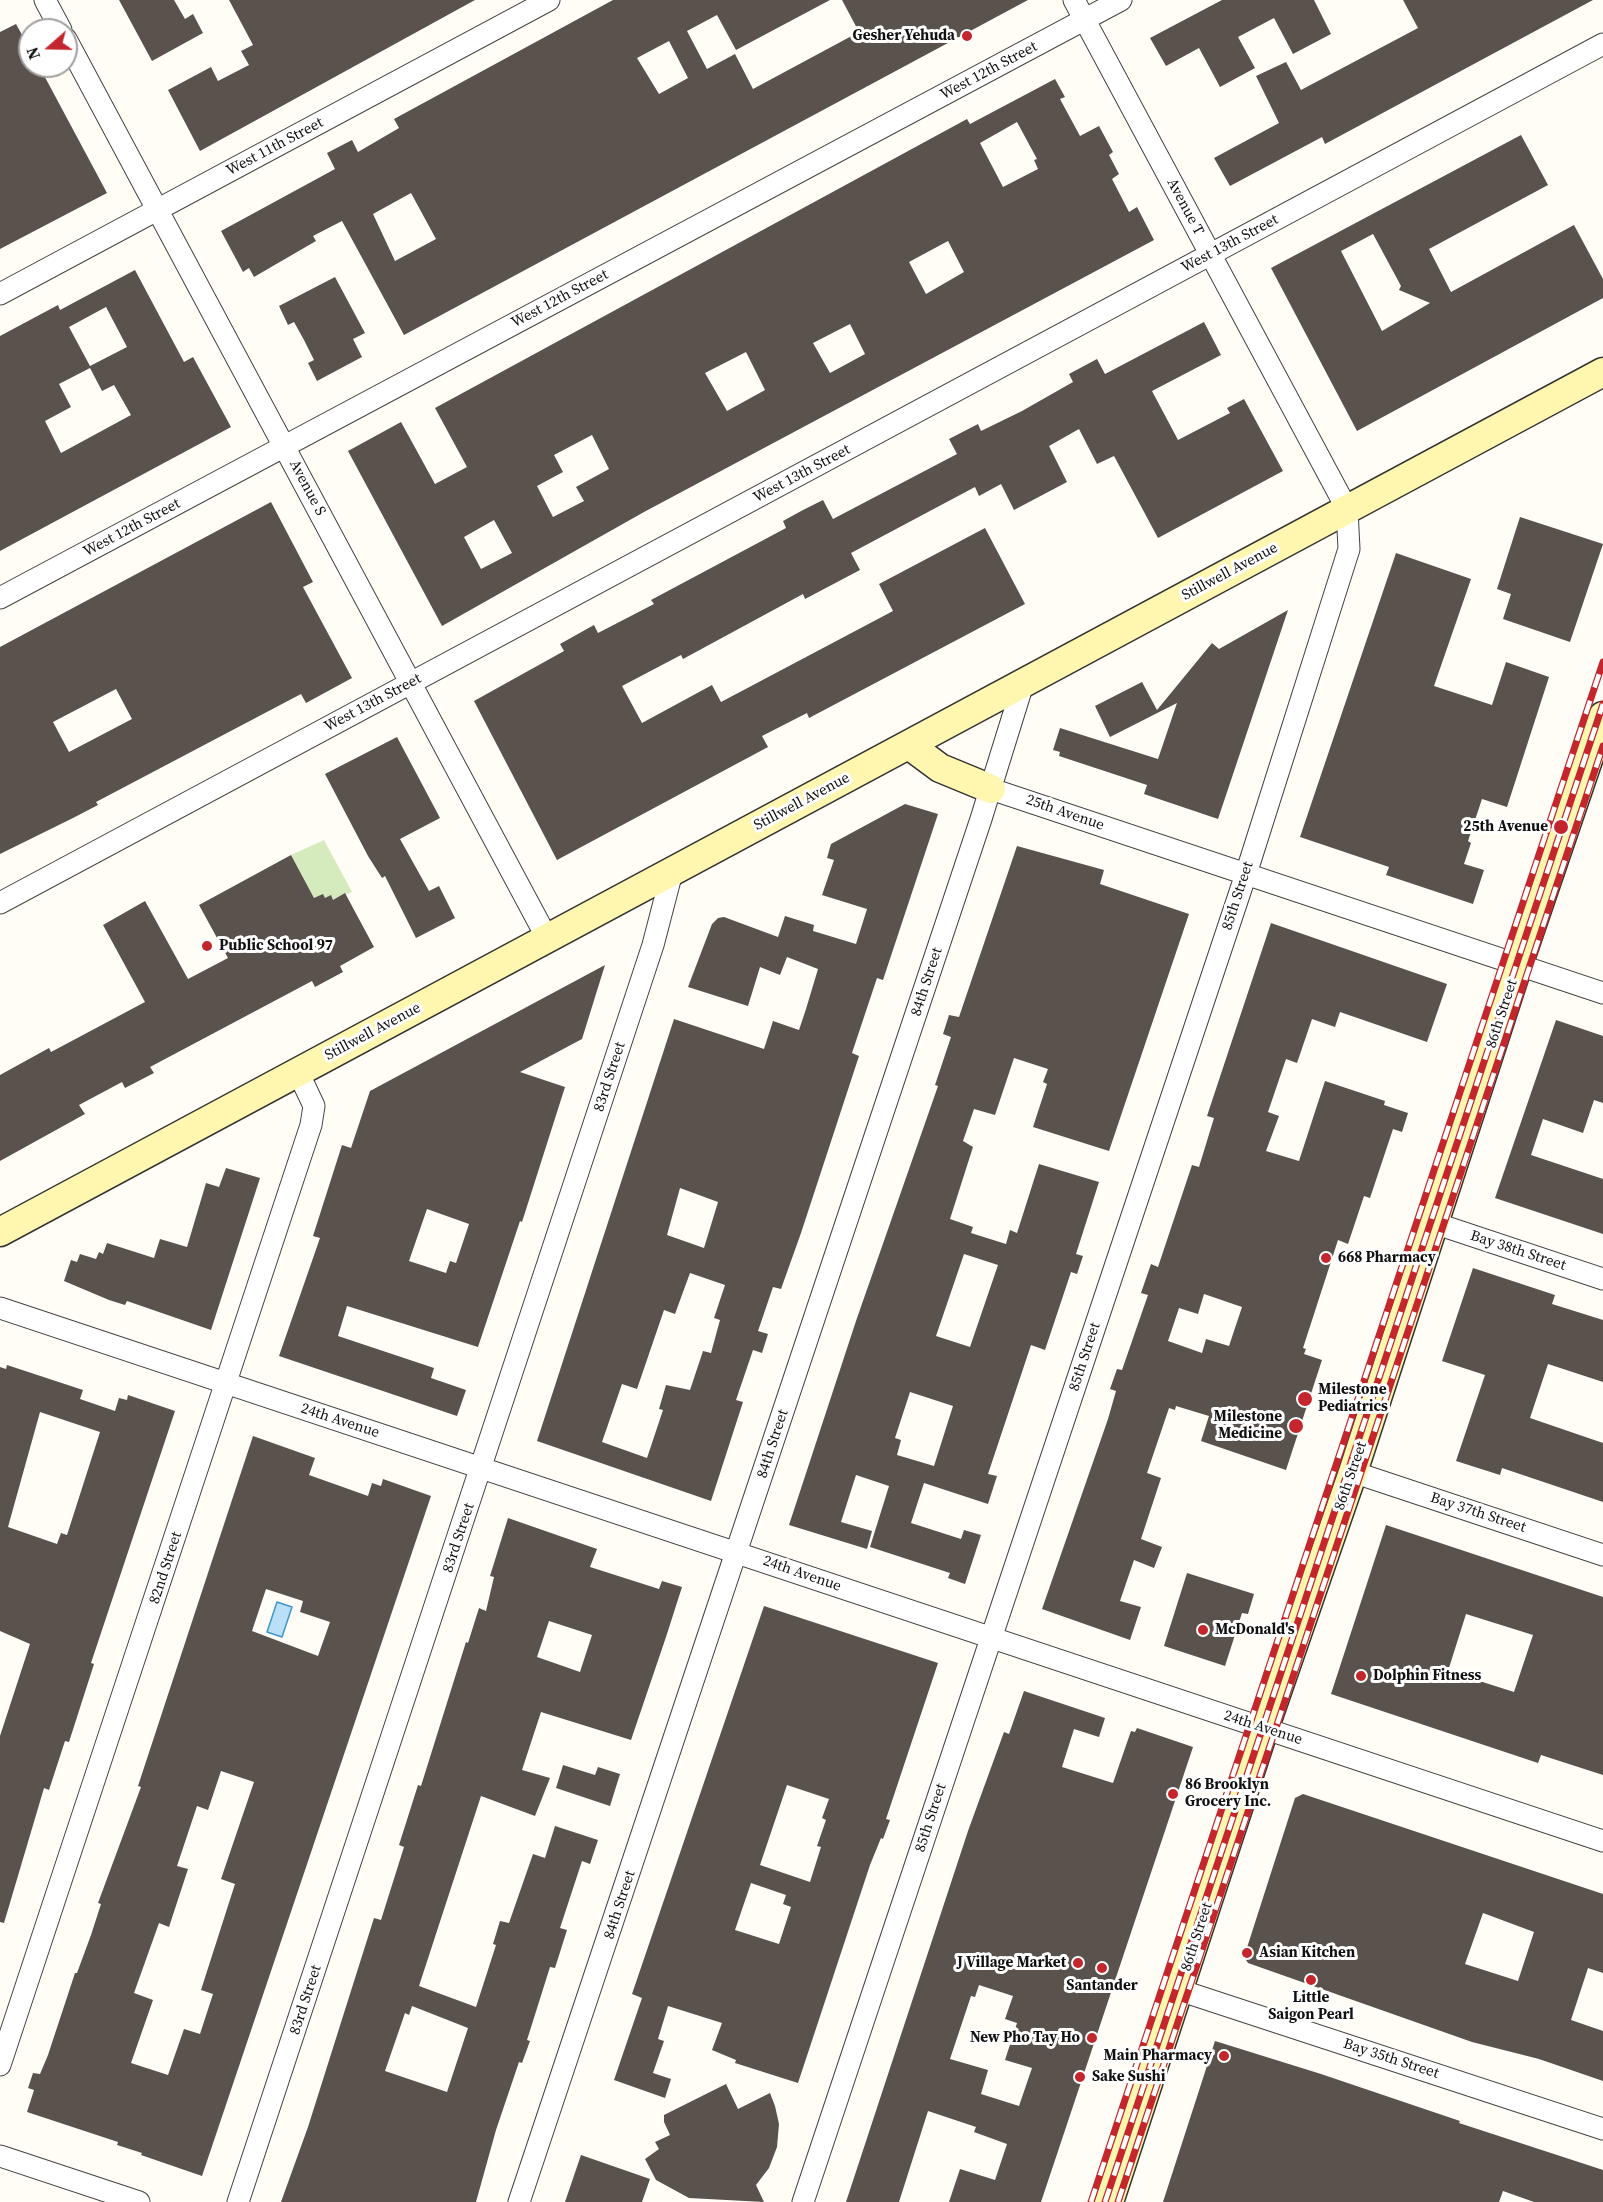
<!DOCTYPE html>
<html>
<head>
<meta charset="utf-8">
<style>
  body { margin:0 }
  #map { position:relative; width:1603px; height:2202px; overflow:hidden; background:#fffdf5; font-family:"Source Serif 4",serif }
  canvas { display:block }
  .north { position:absolute; left:18px; top:18px; width:60px; height:60px; box-sizing:border-box; background:#fff; border:2px solid #a0a0a0; border-radius:50%; rotate:250deg; font-size:16px; font-weight:700; line-height:24px; text-align:center; color:#111 }
  .north::after { content:''; display:block; margin:auto; width:21px; height:27px; background:#c4262e; clip-path:polygon(50% 0,100% 100%,50% 72%,0 100%) }
</style>
</head>
<body>
<div id="map">
<canvas width="1603" height="2202"></canvas>
<div class="north">N</div>
</div>
<script>
const ctx = document.querySelector('canvas').getContext('2d');
ctx.lineJoin = 'round';
function fillPath(path, color) { ctx.fillStyle = color; ctx.fill(path, 'evenodd'); }
const poly = rows => new Path2D(rows.map(r => 'M' + r).join(''));
function stroke(path, color, width, dash) { ctx.strokeStyle = color; ctx.lineWidth = width; ctx.lineCap = dash ? 'butt' : 'round'; ctx.setLineDash(dash || []); ctx.stroke(path); }
function label(font, color, halo, rows, align = 'center') {
  ctx.font = font + ' "Source Serif 4",serif'; ctx.lineWidth = 6; ctx.setLineDash([]); ctx.textBaseline = 'middle'; ctx.strokeStyle = halo; ctx.fillStyle = color; for (const [text, x, y, turn = 0] of rows) {
    ctx.save(); ctx.translate(x, y); ctx.rotate((+turn || 0) * Math.PI / 180); ctx.textAlign = isNaN(turn) ? turn : align; if (halo) ctx.strokeText(text, 0, 0); ctx.fillText(text, 0, 0); ctx.restore();
  }
}
fillPath(poly([
  [324,840,352,892,333,900,314,898,291,855]
]), '#d5ebbd');
const water = poly([
  [277,1602,292,1607,282,1637,267,1632,277,1602]
]);
fillPath(water, '#b9e0f7');
stroke(water, '#3f96cf', 1.5);
fillPath(poly([
  [119,0,174,0,185,19,193,14,203,33,152,61],
  [229,0,475,0,200,151,168,90,211,67,218,81,249,65,241,51,253,45],
  [613,0,830,0,736,50,717,15,687,31,707,69,735,54,753,89,859,32,842,0,1028,0,404,335,342,221,313,236,316,241,254,277,249,268,243,272,221,231,335,169,327,153,352,140,358,152,399,128,394,119],
  [669,41,688,78,659,94,637,58],
  [411,193,436,239,395,261,373,214],
  [1222,0,1314,0,1331,34,1293,54,1274,18,1238,37,1255,68,1220,87,1199,48,1166,66,1150,38],
  [1403,0,1593,0,1325,144,1322,137,1230,186,1214,158,1279,123,1256,76,1286,62,1301,90,1418,28],
  [16,24,30,49,30,66,39,66,107,193,0,249,0,32],
  [1055,79,1065,97,1060,99,1080,136,1099,126,1113,152,1109,155,1119,174,1112,179,1129,212,1137,207,1154,240,644,512,442,626,348,451,401,422,435,484,467,467,435,408,967,119,970,124],
  [1017,122,1037,159,1034,160,1038,169,1003,187,980,143],
  [948,241,964,272,926,294,909,262],
  [850,324,865,354,830,373,813,343],
  [746,352,765,390,727,411,705,373],
  [592,435,609,469,576,487,584,501,553,517,537,486,563,472,554,455],
  [494,520,512,553,481,569,464,537],
  [1521,135,1548,185,1429,249,1451,292,1574,225,1603,279,1603,298,1357,431,1271,268],
  [1373,234,1401,286,1399,290,1430,303,1382,331,1341,251],
  [135,270,184,362,193,357,231,427,0,551,0,336,58,305,60,310],
  [106,307,127,347,90,366,69,327],
  [90,368,102,391,114,385,131,415,61,453,45,421,71,407,59,384],
  [335,277,365,333,353,339,362,357,317,381,308,363,314,360,304,340,294,322,288,325,279,306],
  [1204,322,1221,355,1152,391,1178,440,1230,413,1227,408,1244,399,1283,471,1158,538,1114,456,1097,464,1079,429,1049,446,1067,482,1014,510,1001,484,979,496,975,487,851,553,860,570,805,599,803,594,683,659,681,655,622,686,642,723,712,685,721,702,893,611,879,584,985,528,1025,604,809,718,807,713,762,736,768,747,557,860,474,701,564,651,560,644,594,625,598,633,654,604,651,600,786,528,783,521,803,510,823,500,833,519,957,454,949,439,978,424,981,431,1022,411,1073,382,1069,374,1097,359,1105,374],
  [271,502,313,582,303,587,352,678,306,703,301,694,96,802,98,805,73,818,0,854,0,647],
  [116,689,132,719,69,752,53,722],
  [1520,517,1603,544,1570,642,1503,619,1511,594,1497,589],
  [1396,553,1471,579,1434,686,1492,705,1506,662,1549,677,1507,807,1482,799,1468,841,1471,843,1464,864,1484,870,1473,904,1386,875,1389,867,1300,837],
  [1288,610,1218,819,1144,794,1147,785,1059,756,1060,752,1053,750,1060,728,1158,759,1177,703,1110,737,1095,706,1142,682,1157,710,1212,643,1219,649],
  [397,737,440,818,400,839,429,891,439,886,455,918,416,938,385,876,382,878,368,856,325,774],
  [905,804,938,814,883,980,877,978,852,1053,859,1056,801,1233,781,1289,773,1287,758,1331,768,1334,762,1353,753,1350,736,1400,743,1402,711,1501,537,1441,674,1019,764,1049,773,1021,799,1030,806,1009,818,969,787,957,780,975,760,967,748,1006,688,987,712,924,718,918,724,917,778,937,785,916,814,925,813,931,856,944,867,909,822,895,834,860,827,858,831,844],
  [680,1188,718,1202,704,1248,667,1235],
  [690,1273,725,1285,714,1318,720,1320,711,1353,703,1351,690,1390,666,1385,659,1409,663,1410,647,1458,602,1442,622,1384,637,1389,664,1310,675,1314],
  [1017,846,1104,870,1100,884,1189,914,1109,1151,1033,1127,1047,1084,1043,1082,1048,1069,1014,1058,995,1115,974,1109,963,1141,973,1147,950,1219,973,1227,971,1233,1006,1244,1010,1230,1017,1233,1039,1164,1099,1182,1076,1254,1083,1256,1077,1274,1071,1272,1045,1350,1031,1345,988,1474,997,1476,988,1504,924,1483,911,1523,961,1539,964,1530,981,1535,965,1584,948,1578,950,1573,870,1547,889,1486,856,1475,841,1522,872,1531,867,1549,789,1525,856,1321,938,1086,935,1085,951,1037,943,1034,949,1015,959,1017],
  [964,1254,998,1265,970,1347,936,1336],
  [910,1392,953,1406,934,1466,897,1455,901,1440,895,1438],
  [291,855,314,898,323,894,325,898,331,895,333,900,345,893,374,947,340,966,343,972,315,987,312,981,150,1067,154,1073,125,1088,122,1082,79,1105,85,1114,0,1161,0,1075,49,1048,51,1052,145,1002,103,925,145,901,188,979,228,958,199,905],
  [1271,923,1447,984,1427,1042,1340,1012,1335,1027,1312,1019,1297,1063,1286,1059,1268,1112,1279,1116,1266,1151,1299,1161,1325,1081,1385,1101,1384,1105,1408,1113,1402,1132,1393,1129,1370,1198,1364,1196,1348,1244,1338,1240,1303,1348,1306,1349,1304,1354,1322,1360,1286,1470,1201,1441,1209,1416,1176,1406,1175,1410,1169,1408,1147,1473,1161,1478,1141,1539,1162,1547,1154,1568,1134,1560,1120,1601,1141,1607,1130,1640,1042,1609,1108,1419,1116,1391,1110,1389,1117,1369,1122,1370,1148,1295,1141,1293,1151,1264,1158,1267,1192,1165,1199,1167,1214,1118,1207,1116],
  [1204,1294,1242,1307,1229,1346,1206,1339,1202,1353,1168,1341,1179,1308,1198,1314],
  [605,965,582,1039,520,1072,565,1087,522,1222,520,1221,478,1347,347,1306,338,1336,434,1368,431,1378,466,1390,457,1416,279,1356,320,1238,313,1236,342,1145,351,1148,370,1091],
  [427,1209,469,1224,456,1263,450,1261,446,1273,409,1261],
  [1556,1020,1603,1036,1603,1103,1594,1100,1583,1133,1543,1119,1531,1155,1603,1179,1603,1234,1495,1198],
  [226,1168,260,1178,211,1330,127,1301,125,1305,109,1300,64,1281,71,1260,77,1262,80,1254,96,1259,99,1252,103,1254,107,1243,154,1258,160,1239,187,1247,206,1183,219,1187],
  [1473,1268,1555,1295,1552,1304,1603,1320,1603,1382,1548,1364,1530,1418,1603,1443,1603,1502,1502,1468,1500,1475,1456,1461,1485,1375,1442,1361],
  [7,1365,83,1390,80,1399,115,1411,119,1398,127,1400,128,1395,175,1411,91,1663,94,1664,69,1742,65,1741,49,1790,44,1788,4,1923,0,1922,0,1736,30,1644,0,1631,0,1367,6,1369],
  [40,1412,100,1432,67,1535,61,1533,57,1544,8,1527],
  [253,1436,315,1458,309,1475,368,1496,372,1483,381,1486,383,1479,431,1496,202,2176,141,2155,142,2153,117,2145,118,2142,27,2112,34,2090,28,2088,33,2073,40,2074,48,2055,75,1973,77,1973,91,1935,101,1904,98,1903,141,1787,138,1786],
  [266,1589,303,1601,300,1612,330,1622,318,1656,252,1631],
  [221,1771,254,1782,221,1879,235,1884,201,1990,213,1994,200,2034,184,2029,168,2075,131,2063,153,2000,134,1993,159,1923,169,1927,188,1869,177,1866,197,1806,208,1810],
  [508,1518,597,1549,590,1567,659,1589,662,1581,682,1587,666,1637,631,1740,541,1712,522,1770,550,1778,535,1816,481,1796,419,1986,476,2007,496,1945,493,1944,500,1921,509,1923,533,1854,545,1858,555,1826,598,1840,590,1864,582,1861,560,1928,567,1930,555,1968,550,1967,527,2040,530,2041,522,2063,519,2062,496,2130,476,2202,281,2202,308,2127,374,1918,381,1920,404,1847,399,1845,418,1785,421,1786,466,1642,468,1643,479,1608,486,1611,494,1577,490,1576],
  [549,1621,592,1635,580,1672,537,1657],
  [412,2006,468,2028,447,2092,385,2071,405,2013,409,2015],
  [1386,1525,1603,1597,1603,1775,1541,1755,1538,1763,1331,1694],
  [1466,1614,1533,1635,1514,1692,1448,1671],
  [1187,1573,1254,1594,1248,1614,1242,1613,1225,1666,1164,1646],
  [764,1606,938,1663,886,1819,890,1820,883,1839,881,1838,870,1865,798,2083,735,2063,736,2060,712,2050,722,2023,668,2006,658,2039,664,2041,653,2073,671,2079,665,2098,614,2080,642,1998,632,1994],
  [787,1785,829,1799,822,1818,826,1820,817,1846,821,1847,810,1882,760,1865],
  [751,1883,786,1895,783,1904,791,1907,779,1944,735,1930],
  [1024,1691,1105,1718,1099,1737,1074,1729,1062,1767,1113,1783,1131,1731,1135,1732,1137,1728,1193,1747,1041,2202,949,2202,960,2169,995,2180,1007,2144,974,2132,976,2127,928,2111,899,2202,846,2202,968,1831,1004,1732,1009,1734],
  [979,1985,1013,1996,1005,2019,1017,2023,1005,2060,1032,2068,1019,2106,981,2094,988,2070,950,2059,971,1996,975,1997],
  [563,1765,595,1775,598,1767,620,1774,610,1806,556,1788],
  [1303,1794,1603,1894,1603,1973,1588,1968,1571,2020,1603,2031,1603,2081,1539,2059,1472,2042,1248,1963,1244,1957,1295,1798],
  [1483,1913,1534,1932,1518,1981,1465,1964],
  [1215,2041,1321,2074,1460,2121,1459,2123,1603,2170,1603,2202,1534,2202,1503,2191,1499,2202,1163,2202],
  [726,2084,738,2109,770,2093,775,2106,779,2124,777,2147,769,2168,756,2185,764,2202,689,2198,656,2180,645,2159,659,2149,655,2142,670,2135,664,2122,664,2115],
  [581,2155,650,2179,642,2202,565,2202]
]), '#5a524d');
const street = poly([
  [45,0,61,30],
  [66,39,547,938],
  [0,294,549,0],
  [0,598,1121,0],
  [991,789,1603,993],
  [0,903,1603,44],
  [1434,1223,1603,1279],
  [0,1308,1603,1841],
  [1353,1472,1603,1555],
  [1179,1990,1603,2129],
  [0,2065,311,1125,314,1106,298,1072],
  [0,2156,139,2202],
  [238,2202,653,945,672,872],
  [519,2202,981,819,1023,684],
  [803,2202,1246,874,1349,549,1347,509,1074,0]
]);
const secondary = poly([
  [909,745,940,768,991,789],
  [0,1232,1603,372],
  [1109,2202,1264,1729,1353,1472,1518,965,1603,716]
]);
stroke(street, '#444', 23);
stroke(secondary, '#333', 31);
stroke(street, '#fff', 21);
stroke(secondary, '#fff6b0', 28);
const rail = poly([
  [1091,2202,1603,662],
  [1105,2202,1603,704],
  [1118,2202,1603,746]
]);
stroke(rail, '#c4262e', 7);
stroke(rail, '#fff', 4.5, [14]);
for (const [x, y, r, color] of [
  [967,36,6,"#c4262e"],
  [1561,827,8,"#c4262e"],
  [207,946,6,"#c4262e"],
  [1326,1258,6,"#c4262e"],
  [1305,1399,8,"#c4262e"],
  [1296,1426,8,"#c4262e"],
  [1203,1630,6,"#c4262e"],
  [1361,1676,6,"#c4262e"],
  [1173,1794,6,"#c4262e"],
  [1247,1953,6,"#c4262e"],
  [1078,1963,6,"#c4262e"],
  [1102,1968,6,"#c4262e"],
  [1311,1980,6,"#c4262e"],
  [1092,2038,6,"#c4262e"],
  [1224,2056,6,"#c4262e"],
  [1080,2077,6,"#c4262e"]
]) { const dot = new Path2D(); dot.arc(x, y, r, 0, 2 * Math.PI); ctx.fillStyle = color; ctx.fill(dot); stroke(dot, '#fff', 2); }
label('bold 15px', '#111', '#fff', [
  ["Gesher Yehuda",955,36,"right"],
  ["25th Avenue",1548,827,"right"],
  ["Public School 97",219,946],
  ["668 Pharmacy",1338,1258],
  ["Milestone",1318,1390],
  ["Pediatrics",1318,1407],
  ["Milestone",1282,1417,"right"],
  ["Medicine",1282,1434,"right"],
  ["McDonald's",1215,1630],
  ["Dolphin Fitness",1373,1676],
  ["86 Brooklyn",1185,1785],
  ["Grocery Inc.",1185,1802],
  ["Asian Kitchen",1259,1953],
  ["J Village Market",1066,1963,"right"],
  ["Santander",1102,1986,"center"],
  ["Little",1311,1998,"center"],
  ["Saigon Pearl",1311,2015,"center"],
  ["New Pho Tay Ho",1080,2038,"right"],
  ["Main Pharmacy",1212,2056,"right"],
  ["Sake Sushi",1092,2077]
], 'left');
label('15px', '#111', '#fff', [
  ["West 12th Street",989,71,-28],
  ["West 11th Street",275,147,-28],
  ["Avenue T",1185,207,62],
  ["West 13th Street",1230,244,-28],
  ["West 12th Street",560,299,-28],
  ["West 13th Street",802,474,-28],
  ["Avenue S",307,488,62],
  ["West 12th Street",132,528,-28],
  ["Stillwell Avenue",1230,572,-28],
  ["West 13th Street",373,703,-28],
  ["Stillwell Avenue",802,802,-28],
  ["25th Avenue",1065,813,19],
  ["85th Street",1238,896,-72],
  ["84th Street",927,982,-72],
  ["86th Street",1502,1014,-72],
  ["Stillwell Avenue",373,1032,-28],
  ["83rd Street",610,1077,-72],
  ["Bay 38th Street",1518,1251,18],
  ["85th Street",1085,1357,-72],
  ["24th Avenue",340,1421,18],
  ["84th Street",773,1444,-72],
  ["86th Street",1351,1476,-71],
  ["Bay 37th Street",1478,1513,18],
  ["83rd Street",459,1538,-72],
  ["82nd Street",166,1568,-72],
  ["24th Avenue",802,1574,19],
  ["24th Avenue",1263,1728,18],
  ["85th Street",931,1818,-72],
  ["84th Street",620,1905,-72],
  ["86th Street",1197,1937,-72],
  ["83rd Street",306,2000,-72],
  ["Bay 35th Street",1391,2059,18]
]);
</script>
</body>
</html>
